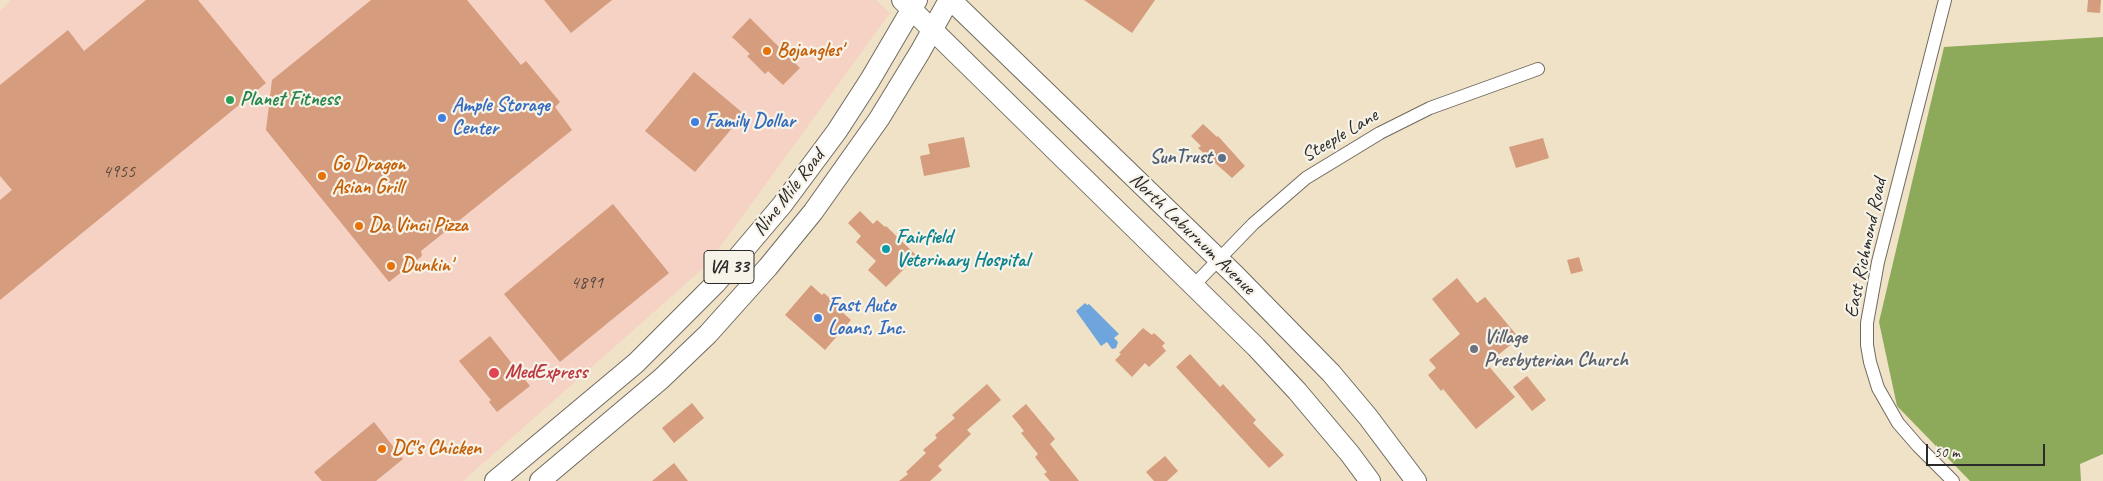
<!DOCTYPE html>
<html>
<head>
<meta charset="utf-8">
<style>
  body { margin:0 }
  #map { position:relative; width:2103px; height:481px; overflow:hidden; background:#f0e2c6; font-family:Caveat,sans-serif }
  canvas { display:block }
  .scale { position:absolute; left:1926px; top:444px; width:119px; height:22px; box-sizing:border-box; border:2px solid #2b2b2b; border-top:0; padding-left:6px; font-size:15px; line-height:18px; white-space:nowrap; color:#2b2b2b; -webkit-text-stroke:4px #f7f3e8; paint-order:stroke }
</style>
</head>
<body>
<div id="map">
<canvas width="2103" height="481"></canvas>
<div class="scale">50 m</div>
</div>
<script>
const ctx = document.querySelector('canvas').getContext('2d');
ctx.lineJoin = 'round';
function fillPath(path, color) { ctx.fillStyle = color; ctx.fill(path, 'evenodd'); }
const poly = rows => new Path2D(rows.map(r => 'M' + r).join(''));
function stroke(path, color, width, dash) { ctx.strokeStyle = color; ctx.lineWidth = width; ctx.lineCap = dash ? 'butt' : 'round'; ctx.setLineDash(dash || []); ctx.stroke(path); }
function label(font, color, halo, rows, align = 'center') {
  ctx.font = font + ' Caveat,sans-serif'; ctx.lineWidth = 4.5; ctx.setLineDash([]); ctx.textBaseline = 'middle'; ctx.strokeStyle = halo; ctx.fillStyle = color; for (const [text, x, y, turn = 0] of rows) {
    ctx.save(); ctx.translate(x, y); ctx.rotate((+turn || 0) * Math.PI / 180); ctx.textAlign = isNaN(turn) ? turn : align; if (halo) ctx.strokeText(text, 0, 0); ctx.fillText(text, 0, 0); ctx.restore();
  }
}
fillPath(poly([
  [11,0,876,0,890,13,707,265,463,481,0,481,0,11]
]), '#f6d2c5');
fillPath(poly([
  [2103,37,2103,454,2080,464,2081,481,1970,481,1897,406,1879,322,1944,47]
]), '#8da95a');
fillPath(poly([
  [1085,303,1087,305,1089,304,1119,334,1114,338,1118,342,1116,348,1112,349,1107,342,1101,346,1076,311]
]), '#6ea5dc');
fillPath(poly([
  [146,0,198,0,266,83,0,300,0,200,12,190,0,176,0,85,68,30,84,51],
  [371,0,467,0,521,65,526,61,560,102,555,107,572,130,421,251,422,256,389,282,266,130,272,80],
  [544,0,612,0,571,33],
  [1084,0,1155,0,1132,33],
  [2088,0,2101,0,2100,13,2087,12],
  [750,18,800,68,783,85,768,71,765,74,747,56,750,54,732,37],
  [694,72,744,114,695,172,645,131],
  [1203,124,1217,137,1218,136,1245,166,1232,178,1198,148,1201,146,1191,136],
  [964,137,970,167,924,176,920,156,930,154,928,144],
  [1543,138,1549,158,1516,168,1509,147],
  [613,204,669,273,560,362,504,294],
  [860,211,873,224,877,220,885,227,886,226,917,256,886,287,868,270,876,261,856,242,861,236,848,223],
  [1579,257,1583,271,1571,274,1567,260],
  [1457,278,1477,303,1485,297,1519,338,1487,364,1515,397,1476,429,1443,389,1441,391,1428,375,1436,368,1429,360,1460,334,1432,299],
  [811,285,822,295,824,293,834,302,833,304,851,320,825,350,785,315],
  [1143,328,1152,335,1154,333,1165,343,1162,346,1166,351,1149,367,1145,363,1132,377,1115,360,1121,354,1119,353],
  [490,336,530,386,497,412,489,402,491,400,459,361],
  [1190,354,1220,387,1223,384,1256,420,1253,423,1284,455,1269,468,1176,367],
  [1527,376,1546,400,1532,411,1513,387],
  [987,384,1001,400,967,430,971,434,938,466,942,470,930,481,899,481,908,474,906,472,926,453,923,450,937,438,935,435,955,418,952,415],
  [692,403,704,418,674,443,662,428],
  [1026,404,1055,439,1050,444,1079,481,1050,481,1044,474,1047,472,1035,457,1038,454,1021,433,1024,431,1012,416],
  [374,422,403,459,376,481,322,481,314,472],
  [1165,456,1178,471,1167,481,1154,481,1146,472],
  [674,463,688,481,652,481]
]), '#d59c7d');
const minor = poly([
  [1945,0,1878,262,1867,323,1867,345,1870,362,1878,388,1898,423,1918,446,1953,481],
  [1193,286,1253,224,1306,178,1380,133,1430,108,1538,69]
]);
const primary = poly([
  [902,0,1256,347,1297,391,1350,454,1370,481],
  [951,0,1236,276,1331,373,1368,417,1416,481],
  [495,481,636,363,716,283,782,205,837,131,870,80,917,0],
  [540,481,661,379,708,334,768,267,813,212,879,119,920,52,949,0]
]);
stroke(minor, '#706b61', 14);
stroke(primary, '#706b61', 22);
stroke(minor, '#fff', 12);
stroke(primary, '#fff', 20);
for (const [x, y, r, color] of [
  [767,51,5,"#e8710a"],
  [230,100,5,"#2e9e5b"],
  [442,118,5,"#3f7fe0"],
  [695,122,5,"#3f7fe0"],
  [1222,158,5,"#5c6f8a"],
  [322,176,5,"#e8710a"],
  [359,226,5,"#e8710a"],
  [886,249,5,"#0f9aa8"],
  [391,266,5,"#e8710a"],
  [818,318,5,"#3f7fe0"],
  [1474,349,5,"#6b7280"],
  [494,373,6,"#e0444e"],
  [382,449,5,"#e8710a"]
]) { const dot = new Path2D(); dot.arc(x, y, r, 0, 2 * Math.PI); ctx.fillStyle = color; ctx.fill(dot); stroke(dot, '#f7f3e8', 2); }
label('18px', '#564740', null, [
  ["4955",119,172],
  ["4891",587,283]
]);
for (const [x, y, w] of [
  [729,267,50]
]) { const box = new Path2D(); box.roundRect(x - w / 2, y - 16.5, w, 33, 4); ctx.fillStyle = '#f7f3e8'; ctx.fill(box); stroke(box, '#2b2b2b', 1); }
label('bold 19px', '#2b2b2b', null, [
  ["VA 33",729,267]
]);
label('bold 20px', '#c56008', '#f7f3e8', [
  ["Bojangles'",777,51],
  ["Go Dragon",332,165],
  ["Asian Grill",332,188],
  ["Da Vinci Pizza",369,226],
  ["Dunkin'",401,266],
  ["DC's Chicken",392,449]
], 'left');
label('bold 20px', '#27864d', '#f7f3e8', [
  ["Planet Fitness",240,100]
], 'left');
label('bold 20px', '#366cbe', '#f7f3e8', [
  ["Ample Storage",452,106],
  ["Center",452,129],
  ["Family Dollar",705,122],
  ["Fast Auto",828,306],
  ["Loans, Inc.",828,329]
], 'left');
label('20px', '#2b2b2b', '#f7f3e8', [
  ["Steeple Lane",1340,136,-31],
  ["Nine Mile Road",789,193,-52],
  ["North Laburnum Avenue",1192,234,44],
  ["East Richmond Road",1866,248,-78]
]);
label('bold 20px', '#4e5e75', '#f7f3e8', [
  ["SunTrust",1212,158]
], 'right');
label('bold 20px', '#0d838f', '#f7f3e8', [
  ["Fairfield",896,238],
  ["Veterinary Hospital",896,261]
], 'left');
label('bold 20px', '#5b616d', '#f7f3e8', [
  ["Village",1484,338],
  ["Presbyterian Church",1484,361]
], 'left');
label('bold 20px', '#be3a42', '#f7f3e8', [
  ["MedExpress",505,373]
], 'left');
</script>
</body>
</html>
